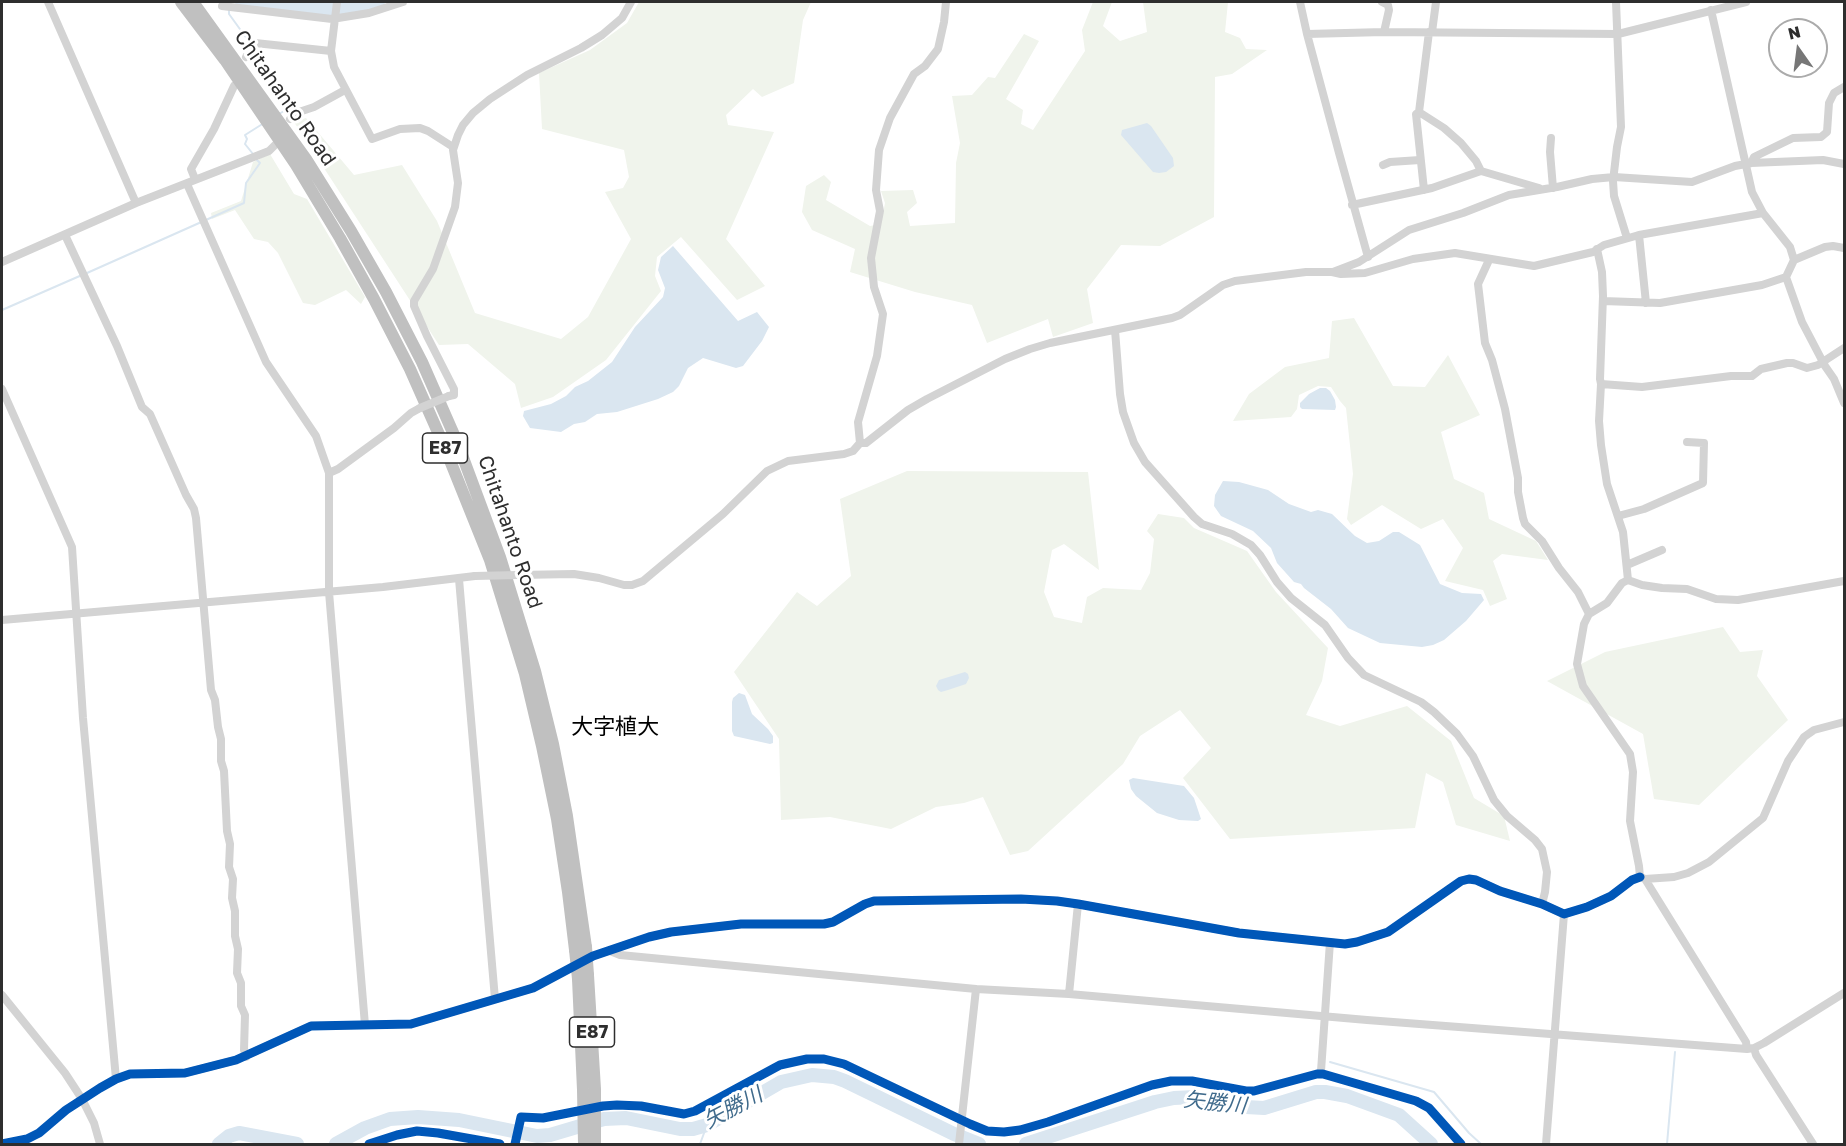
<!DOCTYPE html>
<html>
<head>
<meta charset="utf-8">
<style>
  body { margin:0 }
  #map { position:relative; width:1846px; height:1146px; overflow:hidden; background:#fff; font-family:"Golos Text",sans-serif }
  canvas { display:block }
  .frame { position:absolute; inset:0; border:3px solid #2e2e2e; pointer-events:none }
  .north { position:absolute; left:1768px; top:18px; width:60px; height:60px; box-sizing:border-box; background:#fff; border:2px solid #ababab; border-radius:50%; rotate:346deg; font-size:16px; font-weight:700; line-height:24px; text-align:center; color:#2e2e2e }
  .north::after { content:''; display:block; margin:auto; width:21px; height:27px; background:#777; clip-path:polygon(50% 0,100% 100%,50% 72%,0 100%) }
</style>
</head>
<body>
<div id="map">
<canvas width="1846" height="1146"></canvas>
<div class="frame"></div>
<div class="north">N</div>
</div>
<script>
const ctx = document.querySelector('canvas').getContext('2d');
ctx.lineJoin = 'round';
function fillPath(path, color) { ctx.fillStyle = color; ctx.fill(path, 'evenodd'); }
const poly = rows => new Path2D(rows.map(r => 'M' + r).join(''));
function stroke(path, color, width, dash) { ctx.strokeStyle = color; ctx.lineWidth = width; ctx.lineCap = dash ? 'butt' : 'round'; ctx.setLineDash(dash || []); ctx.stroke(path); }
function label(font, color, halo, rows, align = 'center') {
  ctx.font = font + ' "Golos Text","Noto Sans JP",sans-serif'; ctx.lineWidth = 6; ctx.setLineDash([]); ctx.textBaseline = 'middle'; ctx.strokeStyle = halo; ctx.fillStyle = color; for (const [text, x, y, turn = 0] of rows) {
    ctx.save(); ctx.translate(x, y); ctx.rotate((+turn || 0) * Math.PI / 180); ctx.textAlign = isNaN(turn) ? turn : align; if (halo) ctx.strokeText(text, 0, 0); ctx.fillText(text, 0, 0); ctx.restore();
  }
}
fillPath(poly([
  [639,2,811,2,803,20,794,83,762,97,753,89,726,115,728,125,774,132,726,239,765,286,737,300,681,237,657,257,655,276,661,291,606,360,553,397,521,408,515,384,468,344,439,345,294,122,306,118,354,175,402,165,437,221,475,313,561,339,588,317,631,239,605,192,623,188,629,177,624,150,542,129,539,73,590,50,627,23],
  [1093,2,1112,2,1103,26,1120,41,1147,32,1143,2,1228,2,1225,32,1240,38,1246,49,1267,50,1232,74,1215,77,1214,217,1160,246,1121,245,1087,289,1093,323,1053,337,1048,319,987,343,972,305,915,292,850,272,855,249,812,230,802,212,806,186,824,175,831,182,826,200,870,226,881,224,885,203,881,191,913,190,917,203,907,212,910,226,955,223,956,163,960,143,952,96,972,95,988,77,995,78,1024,34,1039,41,1006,99,1023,110,1021,124,1033,130,1085,51,1082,30],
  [270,154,294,194,307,199,365,297,361,304,346,290,315,305,303,303,278,253,268,242,254,239,235,210,212,219,211,213,241,201,253,162],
  [1354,318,1393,386,1425,387,1448,355,1480,415,1441,432,1454,479,1484,493,1489,519,1536,541,1548,560,1502,554,1493,561,1507,599,1490,606,1483,590,1445,581,1463,548,1443,519,1421,529,1382,505,1351,525,1347,519,1353,474,1346,408,1340,401,1331,387,1318,386,1299,395,1297,409,1291,417,1233,421,1249,394,1285,367,1329,358,1332,321],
  [907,471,1088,472,1099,570,1064,544,1052,550,1044,592,1054,617,1082,623,1087,597,1103,588,1141,590,1150,573,1154,539,1147,531,1158,514,1184,518,1194,528,1247,551,1276,592,1328,648,1322,681,1306,715,1340,726,1407,706,1451,741,1474,798,1504,816,1510,841,1456,825,1443,782,1426,773,1415,828,1230,839,1183,778,1211,748,1180,710,1140,736,1123,764,1028,851,1010,855,983,797,964,803,936,807,891,829,830,817,781,820,779,739,734,672,797,592,817,606,851,576,840,499],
  [1723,627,1740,652,1763,650,1757,676,1788,720,1699,805,1654,799,1643,734,1547,681,1605,652]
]), '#f0f4ec');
fillPath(poly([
  [1147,123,1151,126,1173,158,1174,166,1166,172,1159,173,1153,172,1121,135,1122,130],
  [673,246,738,321,757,312,769,327,762,341,743,366,736,368,703,358,688,368,679,386,673,392,658,399,617,412,597,414,585,422,574,424,561,432,530,428,523,416,524,411,551,404,566,396,575,387,588,381,612,362,635,327,663,297,665,288,658,270,661,257],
  [1320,388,1326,388,1330,391,1335,400,1336,407,1335,410,1302,409,1300,407,1300,403,1309,394],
  [1223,481,1239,482,1268,490,1289,504,1311,512,1318,510,1332,514,1355,536,1367,543,1379,541,1393,532,1399,532,1420,545,1440,584,1462,593,1481,594,1484,600,1466,621,1444,640,1433,645,1422,647,1380,643,1348,628,1331,609,1304,588,1301,584,1294,582,1277,563,1271,548,1253,531,1221,516,1214,506,1215,495],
  [965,672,968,674,969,678,966,684,948,690,941,692,938,690,936,686,939,680],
  [739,693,745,695,752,714,768,729,773,736,773,743,770,744,734,736,732,731,732,702,733,698],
  [1133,778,1184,786,1194,798,1201,819,1198,821,1179,820,1157,813,1136,796,1131,789,1129,780]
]), '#dae6f0');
stroke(poly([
  [229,10,229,14,250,43],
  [253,48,284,90,296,104,279,114],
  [253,154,245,144,247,139,245,135,264,123],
  [87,273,244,203,246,183,260,163,256,159],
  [2,310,82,275],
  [1330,1062,1434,1092,1469,1133,1481,1144],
  [700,1144,707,1125],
  [1667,1144,1675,1052]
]), '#dae6f0', 2);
stroke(poly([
  [242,2,318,10,340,10,378,2],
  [219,1144,229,1136,239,1133,297,1144],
  [336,1144,365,1128,390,1119,418,1117,459,1120,537,1136,550,1135,604,1119,626,1118,680,1129,693,1129,707,1125,781,1082,812,1075,834,1077,845,1081,954,1134,979,1144],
  [1026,1144,1155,1102,1174,1098,1195,1097,1246,1107,1264,1108,1316,1092,1325,1092,1347,1096,1399,1115,1431,1144]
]), '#dae6f0', 14);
stroke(poly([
  [48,2,136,203],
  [337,2,331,51,334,67,372,139,400,129,420,128,428,131,453,147],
  [946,2,944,22,938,49,925,66,914,74,890,118,879,150,876,190,880,211,871,258,874,287,883,314,877,356,858,422,860,443,866,443,908,410,927,399,1005,359,1030,349,1050,343,1172,318,1180,315,1223,285,1235,281,1306,272,1332,272,1341,274,1365,273,1413,259,1455,253,1534,266,1593,252,1604,245,1639,235,1763,213],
  [1300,2,1307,34,1339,153,1368,257],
  [1382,2,1388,5,1389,10,1384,32,1618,34,1746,2],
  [1616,2,1621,127,1617,147,1613,181,1614,196,1627,238],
  [222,6,332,19,369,13,403,2],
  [1432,32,1436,2],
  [1307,34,1384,32],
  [246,57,250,48,255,43,331,51],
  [1419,112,1444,128,1461,143,1476,161,1481,171],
  [290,119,296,113,314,107,345,90],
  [1551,138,1550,152,1553,188],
  [1751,163,1754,157,1793,138,1821,137,1827,132,1829,103,1834,93,1844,87],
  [1383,165,1390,162,1420,160],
  [195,179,191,169,214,129,234,86],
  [187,184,266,362,316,436,329,473,329,592,365,1025],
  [1424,190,1416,114,1419,112,1429,32],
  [1352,205,1432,188,1481,171,1539,188],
  [65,235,117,346,142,407,150,414,186,495,194,509,196,518,211,690,215,700,218,727,221,739,221,761,224,771,227,831,230,844,229,867,233,879,232,898,235,911,235,936,238,949,237,973,241,983,241,1006,245,1015,244,1050,246,1057],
  [1639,235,1646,303],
  [1597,249,1602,272,1603,296,1600,379,1601,384,1599,421,1601,445,1607,484,1623,532,1628,580],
  [1489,260,1478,284,1485,343,1492,360,1505,409,1518,478,1518,492,1523,518,1525,524,1542,541,1559,568,1578,592,1589,614],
  [1794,260,1825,247,1833,246,1844,248],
  [2,262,136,203,269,151,275,145],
  [1333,272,1359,262,1409,230,1463,213,1509,195,1557,187,1592,179,1614,177,1692,182,1735,166,1751,163,1823,160,1844,164],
  [1786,277,1802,322,1825,366,1834,379,1844,403],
  [1603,301,1660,303,1762,285,1786,277,1794,260,1790,247,1763,213,1752,192,1711,10],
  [1115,330,1120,394,1123,412,1134,443,1145,462,1194,517,1202,524,1232,534,1251,545,1260,555,1277,582,1291,598,1325,625,1348,658,1364,675,1421,702,1434,712,1457,734,1473,756,1494,800,1507,816,1535,840,1542,849,1547,872,1545,892,1542,904],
  [1601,384,1642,387,1731,376,1752,376,1761,369,1787,363,1793,363,1807,368,1818,365,1844,348],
  [2,389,72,547,83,718,116,1079],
  [449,396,454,395,454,389,427,336,414,306,414,301,433,269,455,207,458,183,453,150,458,135,463,125,473,113,490,99,527,75,581,48,602,35,622,18,631,2],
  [329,473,338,469,394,428,411,413,420,408],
  [1618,516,1644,509,1703,483,1704,443,1687,442],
  [1627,565,1662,550],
  [518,575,574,574,599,578,624,585,632,585,643,581,723,514,767,471,788,461,844,454,853,451,860,443],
  [459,579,495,999],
  [1628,580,1622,583,1607,603,1589,614,1584,624,1577,664,1583,686,1630,754,1633,772,1630,821,1639,866,1640,877],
  [1628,580,1642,585,1662,588,1687,589,1716,599,1738,600,1844,581],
  [2,620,383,587,475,576],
  [1641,877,1645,879,1746,1042,1747,1049],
  [1645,879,1674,877,1688,873,1709,862,1763,818,1788,761,1804,737,1814,730,1844,722],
  [610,951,620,955,976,989,1069,994,1367,1020,1747,1049,1754,1048,1764,1043,1844,993],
  [1069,994,1078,904],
  [2,995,65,1073,82,1099,94,1123,100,1144],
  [1754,1048,1756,1055,1813,1144],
  [1321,1071,1330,942],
  [2,1144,27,1139,39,1133,66,1110,100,1088,116,1079,130,1074,185,1073,236,1060,311,1026,411,1024,533,988,593,956,649,937,671,932,741,924,824,924,833,922,865,904,874,901,1021,899,1057,901,1078,904,1239,933,1345,944,1357,942,1388,932,1461,881,1469,879,1476,880,1500,891,1542,904,1564,914,1587,907,1611,896,1632,880,1640,877],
  [959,1144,976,989],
  [1546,1144,1564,914]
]), '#d3d3d3', 8);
stroke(poly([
  [181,2,225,60,296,165,340,238,374,299,410,369,445,448,490,560,525,674,542,746,557,819,568,892,575,950],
  [193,2,306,159,351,231,386,292,422,362,458,444,500,557,535,671,553,744,567,816,586,947],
  [588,975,595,1089,595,1144],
  [578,979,583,1090,584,1144]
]), '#c0c0c0', 12);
stroke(poly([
  [420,408,449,396],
  [475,576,518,575]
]), '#d3d3d3', 8);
stroke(poly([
  [586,947,588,975],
  [575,950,578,979]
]), '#c0c0c0', 12);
stroke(poly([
  [2,1144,27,1139,39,1133,66,1110,100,1088,116,1079,130,1074,185,1073,236,1060,311,1026,411,1024,533,988,593,956,649,937,671,932,741,924,824,924,833,922,865,904,874,901,1021,899,1057,901,1078,904,1239,933,1345,944,1357,942,1388,932,1461,881,1469,879,1476,880,1500,891,1542,904,1564,914,1587,907,1611,896,1632,880,1640,877],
  [369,1144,397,1135,417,1131,438,1133,500,1144],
  [515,1144,521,1117,543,1118,603,1106,617,1105,641,1106,684,1114,695,1111,780,1065,807,1059,824,1059,844,1064,970,1124,987,1131,1004,1132,1020,1130,1048,1122,1152,1085,1171,1081,1192,1081,1246,1091,1254,1091,1317,1074,1323,1074,1416,1101,1429,1108,1461,1144]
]), '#0057b8', 9);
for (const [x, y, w] of [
  [445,448,45],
  [592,1032,45]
]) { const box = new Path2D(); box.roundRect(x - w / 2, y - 15, w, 30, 4.5); ctx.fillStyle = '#fff'; ctx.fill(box); stroke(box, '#2e2e2e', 1.5); }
label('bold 18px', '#2e2e2e', null, [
  ["E87",445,448],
  ["E87",592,1032]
]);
label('20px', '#2e2e2e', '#fff', [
  ["Chitahanto Road",285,98,55],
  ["Chitahanto Road",510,532,71]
]);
label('italic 21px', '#406b8c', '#fff', [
  ["矢勝川",1215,1103,6],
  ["矢勝川",733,1108,-28]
]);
label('22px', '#000', '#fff', [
  ["大字植大",615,727]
]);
</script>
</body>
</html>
